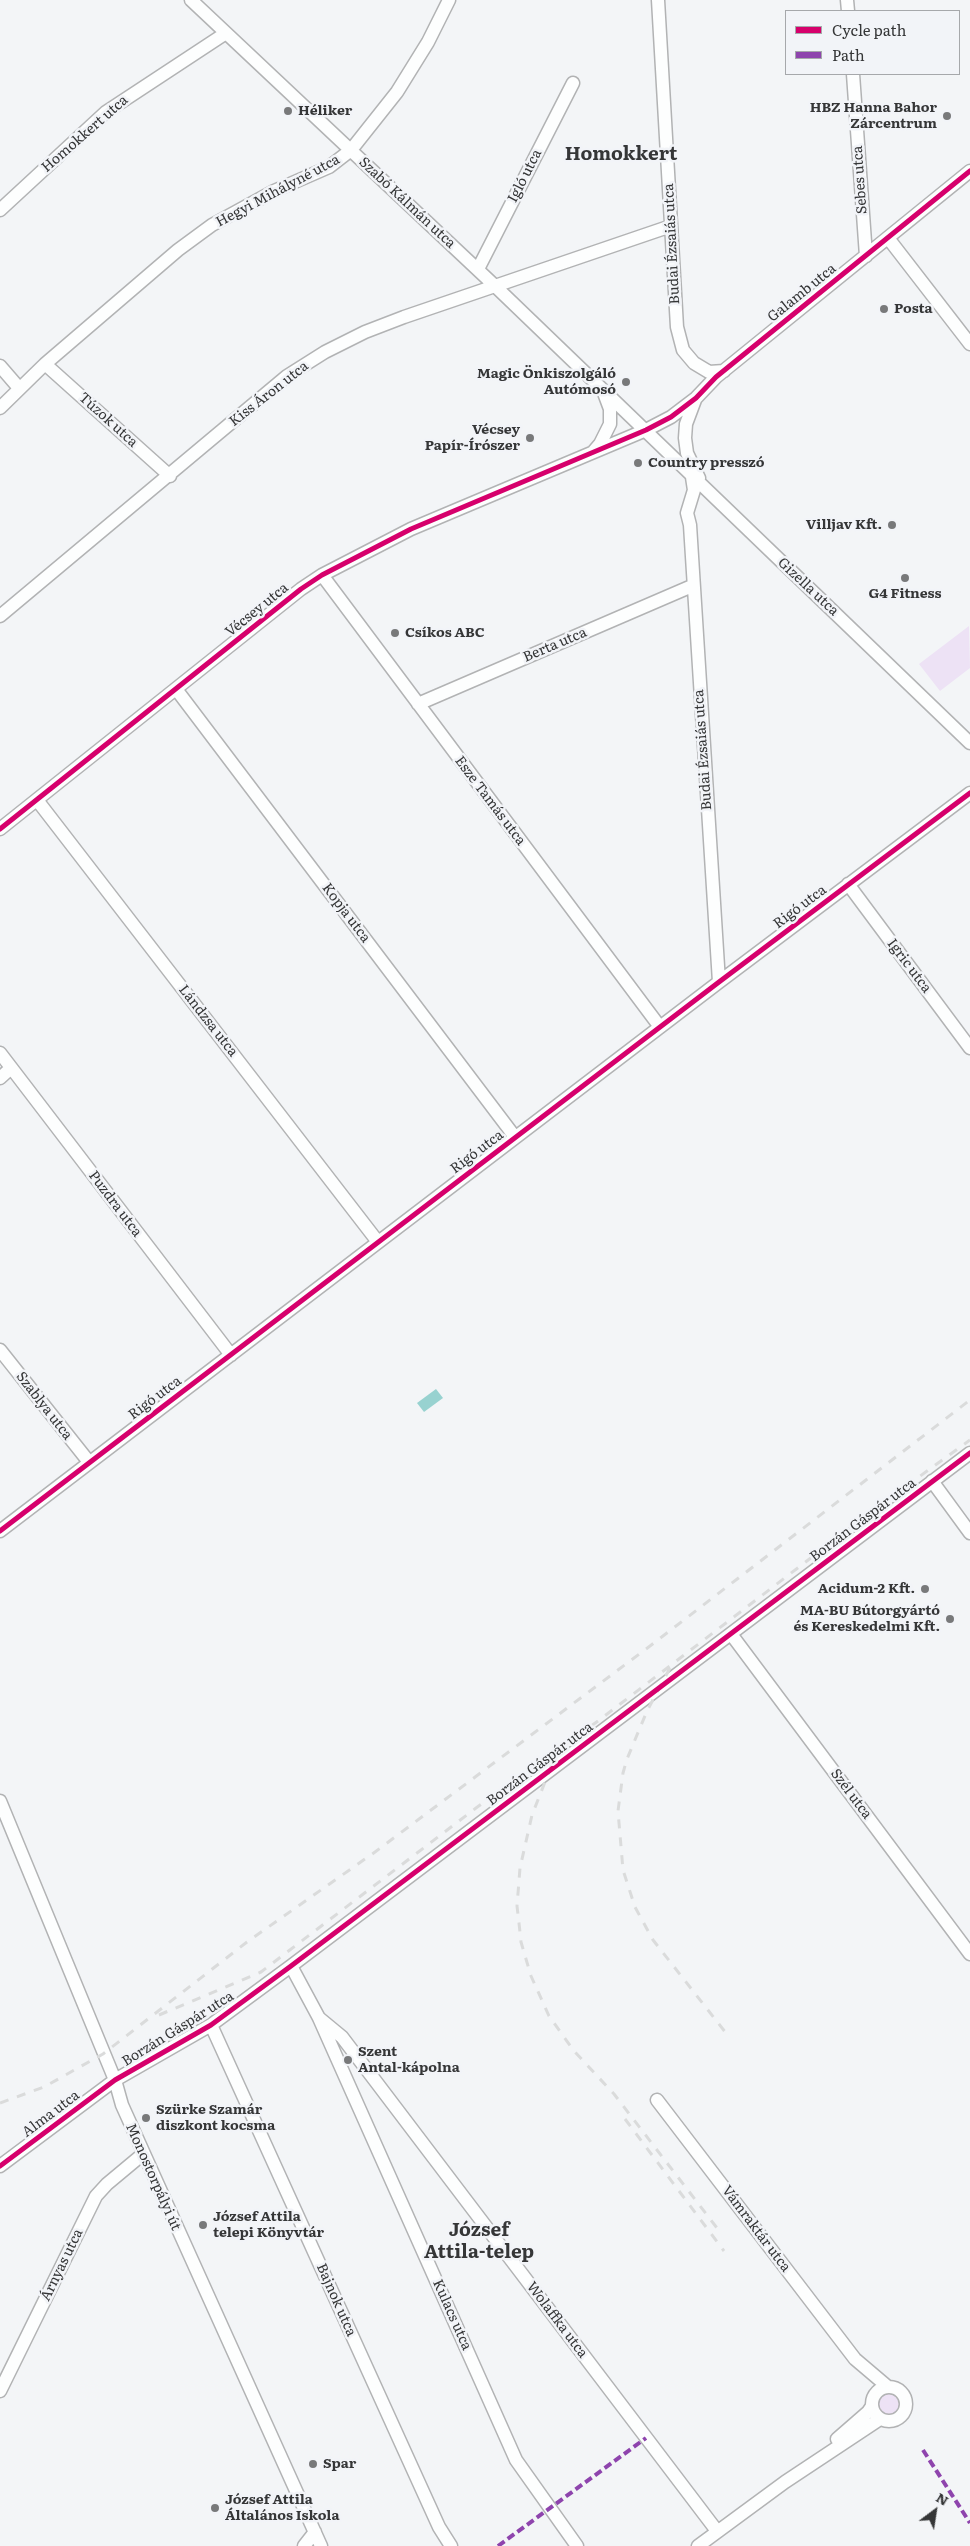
<!DOCTYPE html>
<html>
<head>
<meta charset="utf-8">
<style>
  body { margin:0 }
  #map { position:relative; width:970px; height:2546px; overflow:hidden; background:#f3f5f7; font-family:Literata,serif }
  canvas { display:block }
  .legend { position:absolute; left:785px; top:10px; width:175px; height:65px; box-sizing:border-box; background:#f2f4f8; border:1px solid #a6a8ab; margin:0; padding:6px 9px; list-style:none; font-size:15px; color:#353637 }
  .legend li { display:flex; align-items:center; gap:10px; height:25px }
  .legend b { width:25px; border:1px solid #a6a8ab }
  .north { position:absolute; left:910px; top:2486px; width:50px; height:50px; -webkit-text-stroke:4px #f2f4f8; paint-order:stroke; rotate:31deg; font-size:14px; font-weight:700; line-height:20px; text-align:center; color:#353637 }
  .north::after { content:''; display:block; margin:auto; width:18px; height:22px; background:#353637; clip-path:polygon(50% 0,100% 100%,50% 72%,0 100%) }
</style>
</head>
<body>
<div id="map">
<canvas width="970" height="2546"></canvas>
<ul class="legend">
<li><b style="height:6px;background:#d6006c"></b>Cycle path</li>
<li><b style="height:6px;background:#8e44ad"></b>Path</li>
</ul>
<div class="north">N</div>
</div>
<script>
const ctx = document.querySelector('canvas').getContext('2d');
ctx.lineJoin = 'round';
function fillPath(path, color) { ctx.fillStyle = color; ctx.fill(path, 'evenodd'); }
const poly = rows => new Path2D(rows.map(r => 'M' + r).join(''));
function stroke(path, color, width, dash) { ctx.strokeStyle = color; ctx.lineWidth = width; ctx.lineCap = dash ? 'butt' : 'round'; ctx.setLineDash(dash || []); ctx.stroke(path); }
function label(font, color, halo, rows, align = 'center') {
  ctx.font = font + ' Literata,serif'; ctx.lineWidth = 5; ctx.setLineDash([]); ctx.textBaseline = 'middle'; ctx.strokeStyle = halo; ctx.fillStyle = color; for (const [text, x, y, turn = 0] of rows) {
    ctx.save(); ctx.translate(x, y); ctx.rotate((+turn || 0) * Math.PI / 180); ctx.textAlign = isNaN(turn) ? turn : align; if (halo) ctx.strokeText(text, 0, 0); ctx.fillText(text, 0, 0); ctx.restore();
  }
}
fillPath(poly([
  [969,626,970,668,940,691,919,664],
  '877 2404a12 12 0 1 1 24 0a12 12 0 1 1-24 0Z'
]), '#ede2f5');
fillPath(poly([
  [436,1389,443,1398,424,1412,417,1403]
]), '#98d2d0');
const minor = poly([
  [191,0,495,286,970,743],
  [658,0,677,327,683,350,694,363,709,372,724,371],
  [847,0,848,11],
  [853,74,866,256],
  [0,210,106,112,226,33],
  [888,238,970,344],
  [478,269,573,83],
  [45,364,170,476],
  [0,366,19,388],
  [695,400,686,424,685,438,687,453,699,478],
  [0,408,45,364,178,250,212,225,274,191,329,167,351,150,397,92,428,42,449,0],
  [594,451,600,444,610,424,610,409,604,393],
  [692,477,694,490,687,513,690,525,719,982],
  [322,575,660,1027],
  [0,616,287,376,325,352,365,332,404,317,671,226],
  [176,689,515,1137],
  [418,704,692,586],
  [37,800,378,1242],
  [0,829,301,589,322,575,411,529,646,430,671,417,696,398,716,377,970,171],
  [848,884,970,1048],
  [0,1053,231,1355],
  [0,1078,11,1068],
  [0,1350,89,1462],
  [932,1481,970,1533],
  [0,1531,719,982,970,793],
  [731,1634,970,1954],
  [0,1801,115,2080,122,2105,321,2546],
  [291,1966,319,2018,516,2460,577,2546],
  [319,2018,342,2037,717,2531],
  [211,2025,439,2527,451,2546],
  [657,2100,855,2359,888,2387],
  [0,2166,115,2080,211,2025,291,1966,970,1453],
  '872 2404a17 17 0 1 1 34 0a17 17 0 1 1-34 0Z',
  [0,2391,96,2196,107,2184,143,2154],
  [837,2439,868,2412,872,2406],
  [304,2546,315,2532],
  [698,2546,785,2482,880,2419]
]);
stroke(minor, '#b2b3b4', 15);
stroke(minor, '#fdfefe', 12);
stroke(poly([
  [670,1668,647,1711,627,1759,623,1773,618,1811,623,1870,635,1907,653,1940,726,2033],
  [558,1749,532,1815,520,1868,517,1906,519,1923,521,1942,531,1976,549,2016,574,2051,614,2094,717,2228],
  [159,2015,261,1972,476,1808,598,1721,876,1508,970,1440],
  [0,2103,44,2087,103,2054,247,1942,375,1852,650,1646,970,1400],
  [625,2119,724,2251]
]), '#dadbdb', 3, [9, 9]);
stroke(poly([
  [923,2450,970,2523],
  [498,2546,646,2438]
]), '#8e44ad', 4, [8, 4]);
stroke(poly([
  [0,829,301,589,322,575,411,529,646,430,671,417,696,398,716,377,970,171],
  [0,1531,719,982,970,793],
  [0,2166,115,2080,211,2025,291,1966,970,1453]
]), '#d6006c', 5);
for (const [x, y, r, color] of [
  [288,111,5,"#78797a"],
  [947,116,5,"#78797a"],
  [884,309,5,"#78797a"],
  [626,382,5,"#78797a"],
  [530,438,5,"#78797a"],
  [638,463,5,"#78797a"],
  [892,525,5,"#78797a"],
  [905,578,5,"#78797a"],
  [395,633,5,"#78797a"],
  [925,1589,5,"#78797a"],
  [950,1619,5,"#78797a"],
  [348,2060,5,"#78797a"],
  [146,2118,5,"#78797a"],
  [203,2225,5,"#78797a"],
  [313,2464,5,"#78797a"],
  [215,2508,5,"#78797a"]
]) { const dot = new Path2D(); dot.arc(x, y, r, 0, 2 * Math.PI); ctx.fillStyle = color; ctx.fill(dot); stroke(dot, '#f2f4f8', 2); }
label('bold 14px', '#353637', '#f2f4f8', [
  ["HBZ Hanna Bahor",937,108,"right"],
  ["Zárcentrum",937,124,"right"],
  ["Héliker",298,111],
  ["Posta",894,309],
  ["Magic Önkiszolgáló",616,374,"right"],
  ["Autómosó",616,390,"right"],
  ["Vécsey",520,430,"right"],
  ["Papír-Írószer",520,446,"right"],
  ["Country presszó",648,463],
  ["Villjav Kft.",882,525,"right"],
  ["G4 Fitness",905,594,"center"],
  ["Csíkos ABC",405,633],
  ["Acidum-2 Kft.",915,1589,"right"],
  ["MA-BU Bútorgyártó",940,1611,"right"],
  ["és Kereskedelmi Kft.",940,1627,"right"],
  ["Szent",358,2052],
  ["Antal-kápolna",358,2068],
  ["Szürke Szamár",156,2110],
  ["diszkont kocsma",156,2126],
  ["József Attila",213,2217],
  ["telepi Könyvtár",213,2233],
  ["Spar",323,2464],
  ["József Attila",225,2500],
  ["Általános Iskola",225,2516]
], 'left');
label('14px', '#353637', '#f2f4f8', [
  ["Homokkert utca",85,134,-41],
  ["Igló utca",525,176,-63],
  ["Sebes utca",860,180,-94],
  ["Hegyi Mihályné utca",278,191,-28],
  ["Szabó Kálmán utca",407,203,43],
  ["Budai Ézsaiás utca",672,244,-93],
  ["Galamb utca",802,293,-39],
  ["Kiss Áron utca",269,394,-38],
  ["Túzok utca",108,420,42],
  ["Gizella utca",808,587,43],
  ["Vécsey utca",257,610,-39],
  ["Berta utca",555,645,-23],
  ["Budai Ézsaiás utca",703,750,-94],
  ["Esze Tamás utca",490,801,53],
  ["Rigó utca",800,907,-37],
  ["Kopja utca",346,913,53],
  ["Igric utca",909,966,53],
  ["Lándzsa utca",208,1021,52],
  ["Rigó utca",477,1152,-37],
  ["Puzdra utca",115,1204,53],
  ["Rigó utca",155,1398,-37],
  ["Szablya utca",44,1406,52],
  ["Borzán Gáspár utca",863,1520,-37],
  ["Borzán Gáspár utca",540,1764,-37],
  ["Szél utca",851,1794,53],
  ["Borzán Gáspár utca",178,2029,-32],
  ["Alma utca",51,2114,-37],
  ["Monostorpályi út",153,2177,66],
  ["Vámraktár utca",756,2229,53],
  ["Árnyas utca",62,2265,-64],
  ["Bajnok utca",336,2300,66],
  ["Kulacs utca",452,2315,66],
  ["Wolaffka utca",557,2320,53]
]);
label('bold 19px', '#353637', '#f2f4f8', [
  ["Homokkert",621,154],
  ["József",479,2230],
  ["Attila-telep",479,2252]
]);
</script>
</body>
</html>
